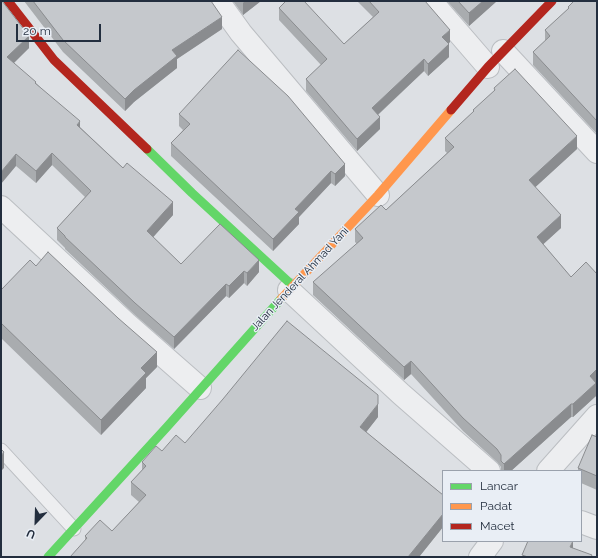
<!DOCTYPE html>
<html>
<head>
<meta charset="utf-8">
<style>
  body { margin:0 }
  #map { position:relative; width:598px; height:558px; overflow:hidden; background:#dde0e4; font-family:Raleway,sans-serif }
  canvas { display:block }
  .frame { position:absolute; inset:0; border:2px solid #232e3e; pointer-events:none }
  .legend { position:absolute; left:442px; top:470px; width:140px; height:72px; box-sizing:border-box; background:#e9eef5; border:1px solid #9aa1ac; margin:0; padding:5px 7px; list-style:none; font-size:12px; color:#232e3e }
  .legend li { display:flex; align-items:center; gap:8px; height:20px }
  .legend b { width:20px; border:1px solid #9aa1ac }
  .north { position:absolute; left:16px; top:502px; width:40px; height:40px; -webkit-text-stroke:3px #e9eef5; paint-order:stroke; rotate:203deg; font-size:11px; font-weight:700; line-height:16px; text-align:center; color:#232e3e }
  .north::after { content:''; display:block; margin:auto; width:14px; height:18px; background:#232e3e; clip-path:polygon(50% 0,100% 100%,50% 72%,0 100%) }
  .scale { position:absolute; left:16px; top:24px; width:85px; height:18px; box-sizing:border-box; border:2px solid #232e3e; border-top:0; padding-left:5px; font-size:12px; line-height:14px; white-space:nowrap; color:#232e3e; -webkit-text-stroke:3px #e9eef5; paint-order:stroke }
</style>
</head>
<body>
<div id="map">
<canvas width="598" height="558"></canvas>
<div class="frame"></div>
<ul class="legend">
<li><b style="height:5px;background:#63d668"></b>Lancar</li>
<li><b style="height:5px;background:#ff974d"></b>Padat</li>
<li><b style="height:5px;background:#b3261e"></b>Macet</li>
</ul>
<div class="north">U</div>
<div class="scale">20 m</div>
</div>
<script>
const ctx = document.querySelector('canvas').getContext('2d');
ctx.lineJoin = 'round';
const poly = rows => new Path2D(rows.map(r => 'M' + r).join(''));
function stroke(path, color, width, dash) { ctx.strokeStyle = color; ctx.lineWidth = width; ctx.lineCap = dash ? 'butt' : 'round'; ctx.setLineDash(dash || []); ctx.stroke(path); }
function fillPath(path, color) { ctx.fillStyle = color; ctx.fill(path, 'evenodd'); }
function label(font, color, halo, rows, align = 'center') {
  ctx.font = font + ' Raleway,sans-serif'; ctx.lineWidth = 3; ctx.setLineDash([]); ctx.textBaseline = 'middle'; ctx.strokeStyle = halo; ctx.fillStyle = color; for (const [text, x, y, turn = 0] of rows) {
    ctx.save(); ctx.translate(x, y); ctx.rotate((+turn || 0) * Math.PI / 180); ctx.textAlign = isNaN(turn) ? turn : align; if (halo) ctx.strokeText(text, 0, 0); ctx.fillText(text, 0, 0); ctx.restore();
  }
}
const lane = poly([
  [1,450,74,529]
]);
const street = poly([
  [218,1,241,33,378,195],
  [431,1,488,67],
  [503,51,597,152],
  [1,207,127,324,200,388],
  [289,290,401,394,489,471],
  [548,471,597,416],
  [581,522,597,528],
  [480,557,492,541]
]);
stroke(lane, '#bbbec2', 15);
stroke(street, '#bbbec2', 24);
stroke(lane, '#edeef0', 13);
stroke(street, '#edeef0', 22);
stroke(poly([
  [147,149,192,193,293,286],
  [48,557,166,428,281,299]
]), '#63d668', 9);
stroke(poly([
  [281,299,378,195,451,110]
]), '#ff974d', 9);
stroke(poly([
  [8,1,54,60,147,149],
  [451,110,488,67,552,1]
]), '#b3261e', 9);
fillPath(poly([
  [1,1,29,48,13,63,36,83,80,127,173,215,153,237,181,264,259,272,247,286,244,283,229,298,226,296,174,349,135,315,65,249,65,248,57,240,57,228,85,197,52,165,36,183,16,166],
  [24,1,211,1,222,29,177,59,177,68,134,102,125,111,63,52],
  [233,1,261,1,243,15],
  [357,1,425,1,450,42,448,44,449,57,428,76,424,71,378,115,380,129,357,151,306,91,306,79,321,65,279,20,279,8,344,44,373,17],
  [447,1,497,1,469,26],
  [597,1,597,134,533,65,533,52,545,41,545,30,568,9,568,7],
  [494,88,577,149,535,187,561,228,543,244,571,277,597,274,597,382,596,382,596,396,573,417,571,417,511,471,501,471,501,467,497,462,463,431,411,374,404,380,313,295,313,282,357,244,355,242,355,229,386,210,447,153,445,151,445,138,473,112,473,110,494,91],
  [179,114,345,176,335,186,331,183,299,217,299,224,273,251,171,156,171,143,183,130,179,126],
  [36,266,118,318,157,367,146,378,146,388,101,435,1,338,1,290],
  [378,417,366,432,443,495,443,527,419,557,85,540,85,536,112,531,139,502,131,495,131,482,142,470,142,462,162,451,185,443],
  [597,437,597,490,581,483,581,471,578,471,578,468]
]), '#a9acaf');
fillPath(poly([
  [245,1,261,1,243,15,243,3],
  [483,1,497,1,469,26,469,13],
  [222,17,222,29,177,59,177,68,134,102,125,111,125,99,172,50],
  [450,30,450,42,442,49,442,37],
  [29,36,29,48,7,70,7,57],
  [449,44,449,57,428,76,428,64],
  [424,59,424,71,372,120,372,108],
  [380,117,380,129,357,151,357,139],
  [80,121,80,133,77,125],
  [577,136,577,149,529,193,529,180],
  [52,153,52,165,36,183,36,171],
  [16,154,16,166,1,184,1,172],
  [345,164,345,176,335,186,335,174],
  [331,171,331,183,299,217,299,224,273,251,273,239,295,209],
  [173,202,173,215,147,244,147,231],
  [561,215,561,228,537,250,537,237],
  [259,260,259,272,247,286,247,273],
  [244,271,244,283,229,298,229,286],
  [226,284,226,296,174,349,174,337],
  [157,352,157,367,146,378,146,388,101,435,101,420,141,368],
  [411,361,411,374,404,380,404,367],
  [597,369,597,382,590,388,590,376],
  [596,383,596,396,573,417,573,404],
  [378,404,378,417,360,440,360,427],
  [571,404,571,417,511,471,504,471,504,464],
  [4,452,4,468,1,471,1,456],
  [443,514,443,527,419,557,408,557],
  [573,541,573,549,570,547]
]), '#8a8c8f');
const building = poly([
  [1,1,2,1,29,36,7,57,36,82,35,83,80,121,77,125,123,168,127,163,173,202,147,231,181,264,220,224,259,260,247,273,244,271,229,286,226,284,174,337,135,303,65,237,65,236,57,228,91,191,52,153,36,171,16,154,1,172,1,1],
  [33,1,211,1,222,17,172,50,177,56,134,90,125,99,63,40,33,1],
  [286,1,304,1,344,44,379,12,369,1,425,1,450,30,442,37,449,44,428,64,424,59,372,108,380,117,357,139,306,79,327,59,279,8,286,1],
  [458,1,483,1,469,13,458,1],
  [574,1,597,1,597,121,533,52,550,36,545,30,569,8,568,7,574,1],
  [238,50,288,96,345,164,335,174,331,171,295,209,299,212,273,239,171,143,190,124,179,114,238,50],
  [515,69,577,136,529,180,561,215,537,237,571,277,586,262,597,274,597,369,590,376,596,383,573,404,571,404,504,464,501,461,501,455,497,449,463,418,411,361,404,367,313,282,363,238,355,229,381,205,386,210,454,147,445,138,474,111,473,110,495,90,494,88,515,69],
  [48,252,118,318,157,352,141,368,146,373,101,420,1,323,1,290,30,260,36,266,48,252],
  [287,321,378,395,378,404,360,427,443,495,443,514,408,557,70,557,87,538,85,536,100,520,112,531,146,495,131,482,146,466,142,462,156,446,162,451,176,435,185,443,223,399,287,321],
  [592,435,597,437,597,476,578,468,592,435],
  [1,449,4,452,1,456,1,449],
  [528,541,573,541,570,547,592,555,591,557,528,557,522,555,528,541]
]);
fillPath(building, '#c5c8cc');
stroke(building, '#8a8c8f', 1);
label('11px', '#232e3e', '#e9eef5', [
  ["Jalan Jenderal Ahmad Yani",300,279,-47]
]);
</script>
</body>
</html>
